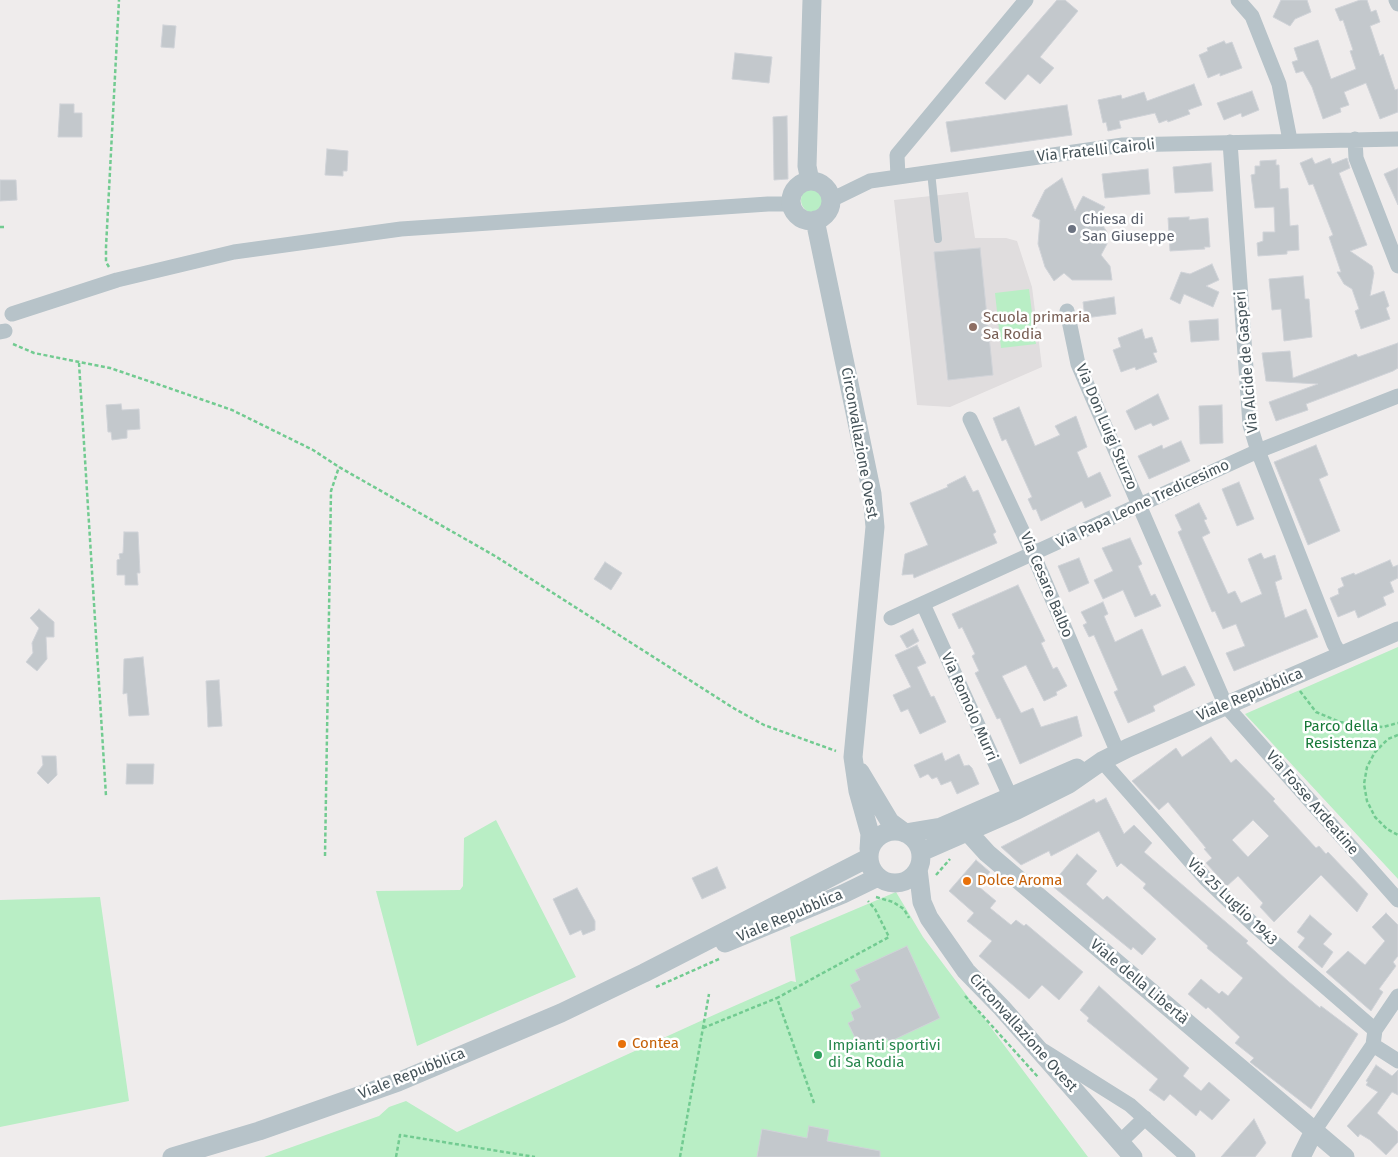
<!DOCTYPE html>
<html>
<head>
<meta charset="utf-8">
<style>
  body { margin:0 }
  canvas { display:block; background:#efecec }
</style>
</head>
<body>
<canvas width="1398" height="1157"></canvas>
<script>
const ctx = document.querySelector('canvas').getContext('2d');
ctx.lineJoin = 'round';
function fillPath(path, color) { ctx.fillStyle = color; ctx.fill(path, 'evenodd'); }
const poly = rows => new Path2D(rows.map(r => 'M' + r).join(''));
function stroke(path, color, width, dash) { ctx.strokeStyle = color; ctx.lineWidth = width; ctx.lineCap = dash ? 'butt' : 'round'; ctx.setLineDash(dash || []); ctx.stroke(path); }
function label(font, color, halo, rows, align = 'center') {
  ctx.font = font + ' "Fira Sans",sans-serif'; ctx.lineWidth = 5; ctx.setLineDash([]); ctx.textBaseline = 'middle'; ctx.strokeStyle = halo; ctx.fillStyle = color; for (const [text, x, y, turn = 0] of rows) {
    ctx.save(); ctx.translate(x, y); ctx.rotate((+turn || 0) * Math.PI / 180); ctx.textAlign = isNaN(turn) ? turn : align; if (halo) ctx.strokeText(text, 0, 0); ctx.fillText(text, 0, 0); ctx.restore();
  }
}
fillPath(poly([
  [968,192,975,238,1006,238,1017,241,1032,287,1042,367,950,407,917,405,894,200]
]), '#e0ddde');
fillPath(poly([
  '801 200a13 13 0 1 1 26 0a13 13 0 1 1-26 0Z',
  [1029,289,1036,344,1001,348,995,293],
  [1398,647,1398,879,1245,714],
  [496,820,576,977,417,1046,376,891,460,890,463,886,464,838],
  [896,892,923,937,1088,1157,264,1157,379,1116,389,1107,406,1101,457,1132,716,1014,791,981,796,982,790,937],
  [100,897,129,1101,0,1127,0,900]
]), '#b9eec5');
const building = poly([
  [1057,0,1065,0,1078,11,1040,57,1054,68,1040,84,1028,74,1005,100,985,83,1057,0],
  [1281,0,1307,0,1311,12,1295,19,1290,26,1273,17,1281,0],
  [1360,0,1367,0,1371,12,1376,10,1380,22,1370,26,1380,56,1383,54,1395,90,1398,89,1398,112,1380,119,1366,83,1344,92,1349,105,1340,108,1341,112,1323,119,1312,87,1303,71,1296,73,1292,62,1298,60,1294,48,1318,40,1331,79,1356,69,1350,51,1353,50,1343,20,1340,21,1335,9,1360,0],
  [163,25,176,26,174,48,161,47,163,25],
  [1224,41,1226,44,1232,42,1242,68,1220,76,1220,73,1208,78,1199,55,1208,51,1207,48,1224,41],
  [735,53,772,57,769,83,732,79,735,53],
  [1194,84,1202,105,1188,110,1190,114,1168,122,1167,120,1159,123,1155,113,1119,121,1121,128,1108,131,1106,122,1103,123,1098,100,1121,95,1122,99,1144,92,1147,101,1194,84],
  [1252,91,1259,110,1242,117,1241,113,1224,120,1217,103,1252,91],
  [60,104,74,104,74,113,82,113,82,137,58,137,60,104],
  [1067,105,1072,135,951,152,946,122,1067,105],
  [787,116,788,179,774,180,773,117,787,116],
  [327,149,348,151,347,171,343,171,343,176,325,175,327,149],
  [1312,158,1315,164,1330,158,1332,164,1347,158,1350,168,1339,173,1367,245,1350,251,1372,266,1374,273,1370,296,1384,291,1389,306,1386,308,1390,319,1361,329,1355,311,1359,309,1352,289,1344,284,1337,272,1341,272,1329,237,1333,235,1313,184,1309,185,1300,163,1312,158],
  [1276,160,1276,165,1279,165,1280,189,1288,188,1290,226,1298,225,1299,250,1287,251,1287,254,1258,256,1257,243,1263,241,1263,232,1275,232,1274,207,1255,208,1251,175,1255,174,1255,166,1260,166,1260,161,1276,160],
  [1211,163,1213,191,1175,193,1173,167,1211,163],
  [1398,168,1398,205,1384,174,1398,168],
  [1148,169,1150,194,1105,198,1102,174,1148,169],
  [1062,178,1075,211,1083,196,1105,207,1098,218,1107,232,1107,244,1101,255,1110,266,1112,280,1072,280,1064,273,1054,281,1045,267,1038,244,1040,220,1032,216,1045,190,1062,178],
  [0,180,16,180,17,200,0,201,0,180],
  [1189,217,1189,220,1208,218,1210,247,1204,247,1205,249,1170,251,1168,218,1189,217],
  [980,248,993,375,948,380,934,252,980,248],
  [1212,264,1219,280,1206,286,1219,292,1213,307,1184,294,1180,304,1170,299,1181,272,1190,274,1212,264],
  [1303,276,1305,299,1309,299,1312,337,1284,341,1281,309,1272,310,1269,279,1303,276],
  [1114,297,1116,314,1085,318,1083,302,1114,297],
  [1218,319,1219,340,1191,342,1189,321,1218,319],
  [1142,329,1145,339,1152,337,1157,352,1153,353,1157,362,1136,370,1135,367,1121,372,1113,350,1121,347,1118,338,1142,329],
  [1398,343,1398,368,1393,371,1306,404,1308,410,1276,421,1269,402,1318,384,1266,381,1262,353,1290,351,1293,378,1356,354,1358,357,1398,343],
  [1158,394,1169,419,1153,426,1151,423,1135,430,1126,411,1158,394],
  [121,404,122,410,139,409,140,429,127,430,127,438,112,440,111,432,108,432,106,405,121,404],
  [1222,405,1223,443,1200,444,1199,406,1222,405],
  [1019,407,1035,446,1060,435,1055,426,1076,416,1087,447,1077,452,1088,478,1100,472,1111,496,1085,508,1082,501,1041,521,1036,509,1033,510,1028,499,1032,497,1006,439,1002,441,993,418,1019,407],
  [1181,441,1190,461,1149,479,1138,456,1162,445,1163,449,1181,441],
  [1316,445,1328,475,1319,479,1340,531,1308,545,1274,462,1316,445],
  [965,476,973,492,978,490,996,532,993,534,997,543,914,578,913,574,902,575,905,554,928,545,910,503,948,487,947,485,965,476],
  [1239,482,1254,519,1237,526,1222,489,1239,482],
  [1199,503,1207,519,1204,520,1210,533,1202,537,1228,594,1235,591,1241,603,1262,594,1248,559,1261,553,1264,559,1275,555,1282,579,1275,582,1285,618,1306,609,1318,637,1234,671,1226,653,1245,646,1236,624,1223,629,1215,611,1212,612,1178,532,1182,530,1175,515,1199,503],
  [124,532,138,532,140,573,137,573,138,585,125,585,125,575,117,575,117,560,120,559,119,554,123,553,124,532],
  [1130,538,1142,564,1138,566,1151,596,1155,594,1161,606,1135,617,1123,590,1103,599,1094,580,1113,571,1102,548,1130,538],
  [1079,558,1089,583,1069,592,1058,566,1079,558],
  [1390,560,1393,567,1398,565,1398,578,1390,582,1394,592,1383,597,1386,605,1358,618,1355,610,1338,617,1330,598,1339,594,1338,589,1344,586,1341,578,1354,573,1355,575,1390,560],
  [605,562,622,573,611,590,594,579,605,562],
  [1018,585,1045,641,1041,643,1053,669,1057,667,1067,686,1056,692,1057,695,1044,701,1026,665,1002,676,1021,713,1033,708,1041,727,1077,716,1082,736,1020,764,1000,718,997,719,975,673,979,671,972,656,975,654,962,627,959,629,952,614,1018,585],
  [1103,602,1108,614,1104,616,1115,642,1142,629,1162,676,1185,666,1195,685,1153,706,1155,711,1128,723,1114,692,1118,690,1094,635,1089,637,1083,625,1087,623,1081,612,1103,602],
  [39,609,54,622,54,637,46,637,47,659,37,671,26,662,33,653,32,643,39,628,30,618,39,609],
  [913,629,919,641,907,648,900,636,913,629],
  [917,645,926,663,917,667,931,697,934,696,946,722,920,734,908,709,901,712,893,695,911,687,895,655,917,645],
  [143,657,149,715,129,716,127,693,123,694,124,659,143,657],
  [219,680,222,726,208,727,206,681,219,680],
  [1211,737,1231,763,1236,759,1275,799,1273,801,1316,848,1319,846,1326,854,1328,852,1368,894,1357,912,1321,875,1274,922,1260,907,1263,903,1238,876,1227,886,1225,884,1206,863,1212,858,1204,849,1206,848,1168,802,1159,810,1132,781,1176,748,1182,757,1211,737],
  [1253,820,1269,836,1248,857,1232,840,1253,820],
  [942,753,945,761,959,754,964,766,969,765,972,768,979,784,957,794,951,781,941,785,937,777,932,779,928,774,920,778,914,765,942,753],
  [42,756,56,756,57,775,48,784,37,773,43,765,42,756],
  [127,764,154,764,153,784,126,784,127,764],
  [1106,798,1124,834,1134,825,1152,843,1144,852,1248,941,1246,943,1288,981,1320,1008,1321,1006,1358,1034,1311,1109,1250,1062,1254,1058,1235,1043,1240,1037,1208,1007,1206,1009,1188,994,1201,979,1219,994,1222,991,1228,996,1243,978,1207,948,1208,946,1143,888,1146,884,1121,863,1117,867,1099,831,1051,856,1049,851,1021,865,1001,847,1094,799,1096,803,1106,798],
  [1077,854,1097,871,1086,884,1103,900,1107,896,1156,939,1142,955,1133,947,1131,950,1051,885,1077,854],
  [976,860,990,872,978,886,996,901,990,908,1011,925,1016,920,1024,926,1026,924,1083,972,1059,1000,1042,985,1029,999,979,956,992,941,967,921,974,913,949,891,976,860],
  [717,867,726,888,702,899,692,878,717,867],
  [577,888,595,921,595,930,583,935,581,930,570,935,553,899,577,888],
  [1386,913,1398,925,1398,956,1393,962,1396,966,1379,989,1383,992,1371,1011,1326,972,1348,951,1365,965,1385,941,1372,927,1386,913],
  [1310,915,1332,934,1323,944,1333,952,1322,968,1298,947,1305,938,1297,932,1310,915],
  [907,946,940,1018,889,1042,887,1038,861,1050,848,1023,854,1020,851,1012,861,1007,850,985,860,980,855,970,907,946],
  [1099,986,1189,1068,1183,1076,1201,1091,1209,1082,1230,1100,1212,1120,1200,1110,1196,1116,1170,1094,1164,1101,1149,1090,1158,1079,1087,1021,1089,1018,1080,1010,1099,986],
  [1376,1065,1392,1076,1398,1070,1398,1095,1392,1092,1377,1113,1398,1132,1398,1142,1386,1155,1370,1140,1360,1134,1358,1137,1347,1126,1378,1092,1366,1085,1368,1082,1366,1081,1376,1065],
  [1254,1119,1266,1143,1255,1157,1221,1157,1254,1119],
  [809,1126,829,1130,827,1141,880,1151,880,1157,757,1157,762,1129,807,1138,809,1126]
]);
fillPath(building, '#c3c8cc');
stroke(building, '#d0d3d8', 1);
stroke(poly([
  [0,227,6,227],
  [109,267,106,262,106,247,119,0],
  [13,344,34,353,110,368,166,387,232,410,313,450,339,467,495,556,735,709,764,725,836,751],
  [79,363,106,796],
  [1300,691,1316,712,1340,722,1383,727,1398,723],
  [1398,735,1388,739,1375,752,1367,767,1364,784,1367,801,1375,817,1387,829,1398,835],
  [325,856,331,491,339,467],
  [936,875,950,859],
  [876,897,893,902,904,909,909,918],
  [656,987,719,959],
  [965,996,1038,1077],
  [703,1028,777,998],
  [814,1103,777,998,889,937,875,909,868,901],
  [396,1157,400,1135,535,1157],
  [680,1157,709,994]
]), '#72cb91', 2.5, [4, 2.5]);
stroke(poly([
  [931,172,938,239]
]), '#b7c3c9', 8);
stroke(poly([
  [1238,0,1252,16,1279,84,1290,140],
  [1396,0,1398,4],
  [1355,139,1356,158,1398,266],
  [1230,142,1250,425,1258,451,1334,644,1341,656],
  [898,177,897,155,1026,0],
  [831,200,870,181,1123,145,1398,139],
  [1067,311,1078,364,1226,706,1398,900],
  [12,314,117,280,234,252,401,229,768,204,792,204],
  [0,332,5,331],
  [970,419,1033,554,1118,753],
  [923,604,1015,807],
  [891,618,1258,451,1398,396],
  [1102,761,1206,879,1255,926,1375,1030],
  [1373,1045,1398,1061],
  [1044,1051,1130,1105,1188,1157],
  [1314,1131,1373,1045,1375,1030,1398,996],
  [1120,1142,1145,1118]
]), '#b7c3c9', 15);
stroke(poly([
  [810,181,807,166,812,0],
  '791 201a20 20 0 1 1 40 0a20 20 0 1 1-40 0Z',
  [815,220,872,494,875,527,853,757,858,791,870,834,869,849],
  [860,772,890,822,905,833],
  '869 857a26 26 0 1 1 52 0a26 26 0 1 1-52 0Z',
  [967,831,987,853,1345,1157],
  [905,833,941,827,1077,768],
  [921,852,1017,810,1069,784,1102,761,1128,748,1398,631],
  [918,869,922,902,929,918,966,971,1002,1008,1133,1157],
  [725,943,843,894,878,877],
  [172,1157,259,1131,398,1082,561,1013,644,973,868,858],
  [1301,1157,1314,1131]
]), '#b7c3c9', 19);
for (const [x, y, r, color] of [
  [1072,229,5,"#6b7280"],
  [973,327,5,"#8d6e63"],
  [967,881,5,"#e8710a"],
  [622,1044,5,"#e8710a"],
  [818,1055,5,"#2e9e5b"]
]) { const dot = new Path2D(); dot.arc(x, y, r, 0, 2 * Math.PI); ctx.fillStyle = color; ctx.fill(dot); stroke(dot, '#fff', 2); }
label('15px', '#455359', '#fff', [
  ["Via Fratelli Cairoli",1096,151,-6],
  ["Via Alcide de Gasperi",1247,362,-95],
  ["Via Don Luigi Sturzo",1106,427,67],
  ["Circonvallazione Ovest",859,443,80],
  ["Via Papa Leone Tredicesimo",1143,504,-25],
  ["Via Cesare Balbo",1046,585,67],
  ["Viale Repubblica",1250,695,-23],
  ["Via Romolo Murri",969,707,66],
  ["Via Fosse Ardeatine",1312,803,49],
  ["Via 25 Luglio 1943",1232,902,44],
  ["Viale Repubblica",790,916,-23],
  ["Viale della Libertà",1139,982,40],
  ["Circonvallazione Ovest",1023,1033,48],
  ["Viale Repubblica",412,1074,-22]
]);
label('15px', '#5b616d', '#fff', [
  ["Chiesa di",1082,220],
  ["San Giuseppe",1082,237]
], 'left');
label('15px', '#785e54', '#fff', [
  ["Scuola primaria",983,318],
  ["Sa Rodia",983,335]
], 'left');
label('15px', '#177938', '#fff', [
  ["Parco della",1341,727],
  ["Resistenza",1341,744]
]);
label('15px', '#c56008', '#fff', [
  ["Dolce Aroma",977,881],
  ["Contea",632,1044]
], 'left');
label('15px', '#27864d', '#fff', [
  ["Impianti sportivi",828,1046],
  ["di Sa Rodia",828,1063]
], 'left');
</script>
</body>
</html>
